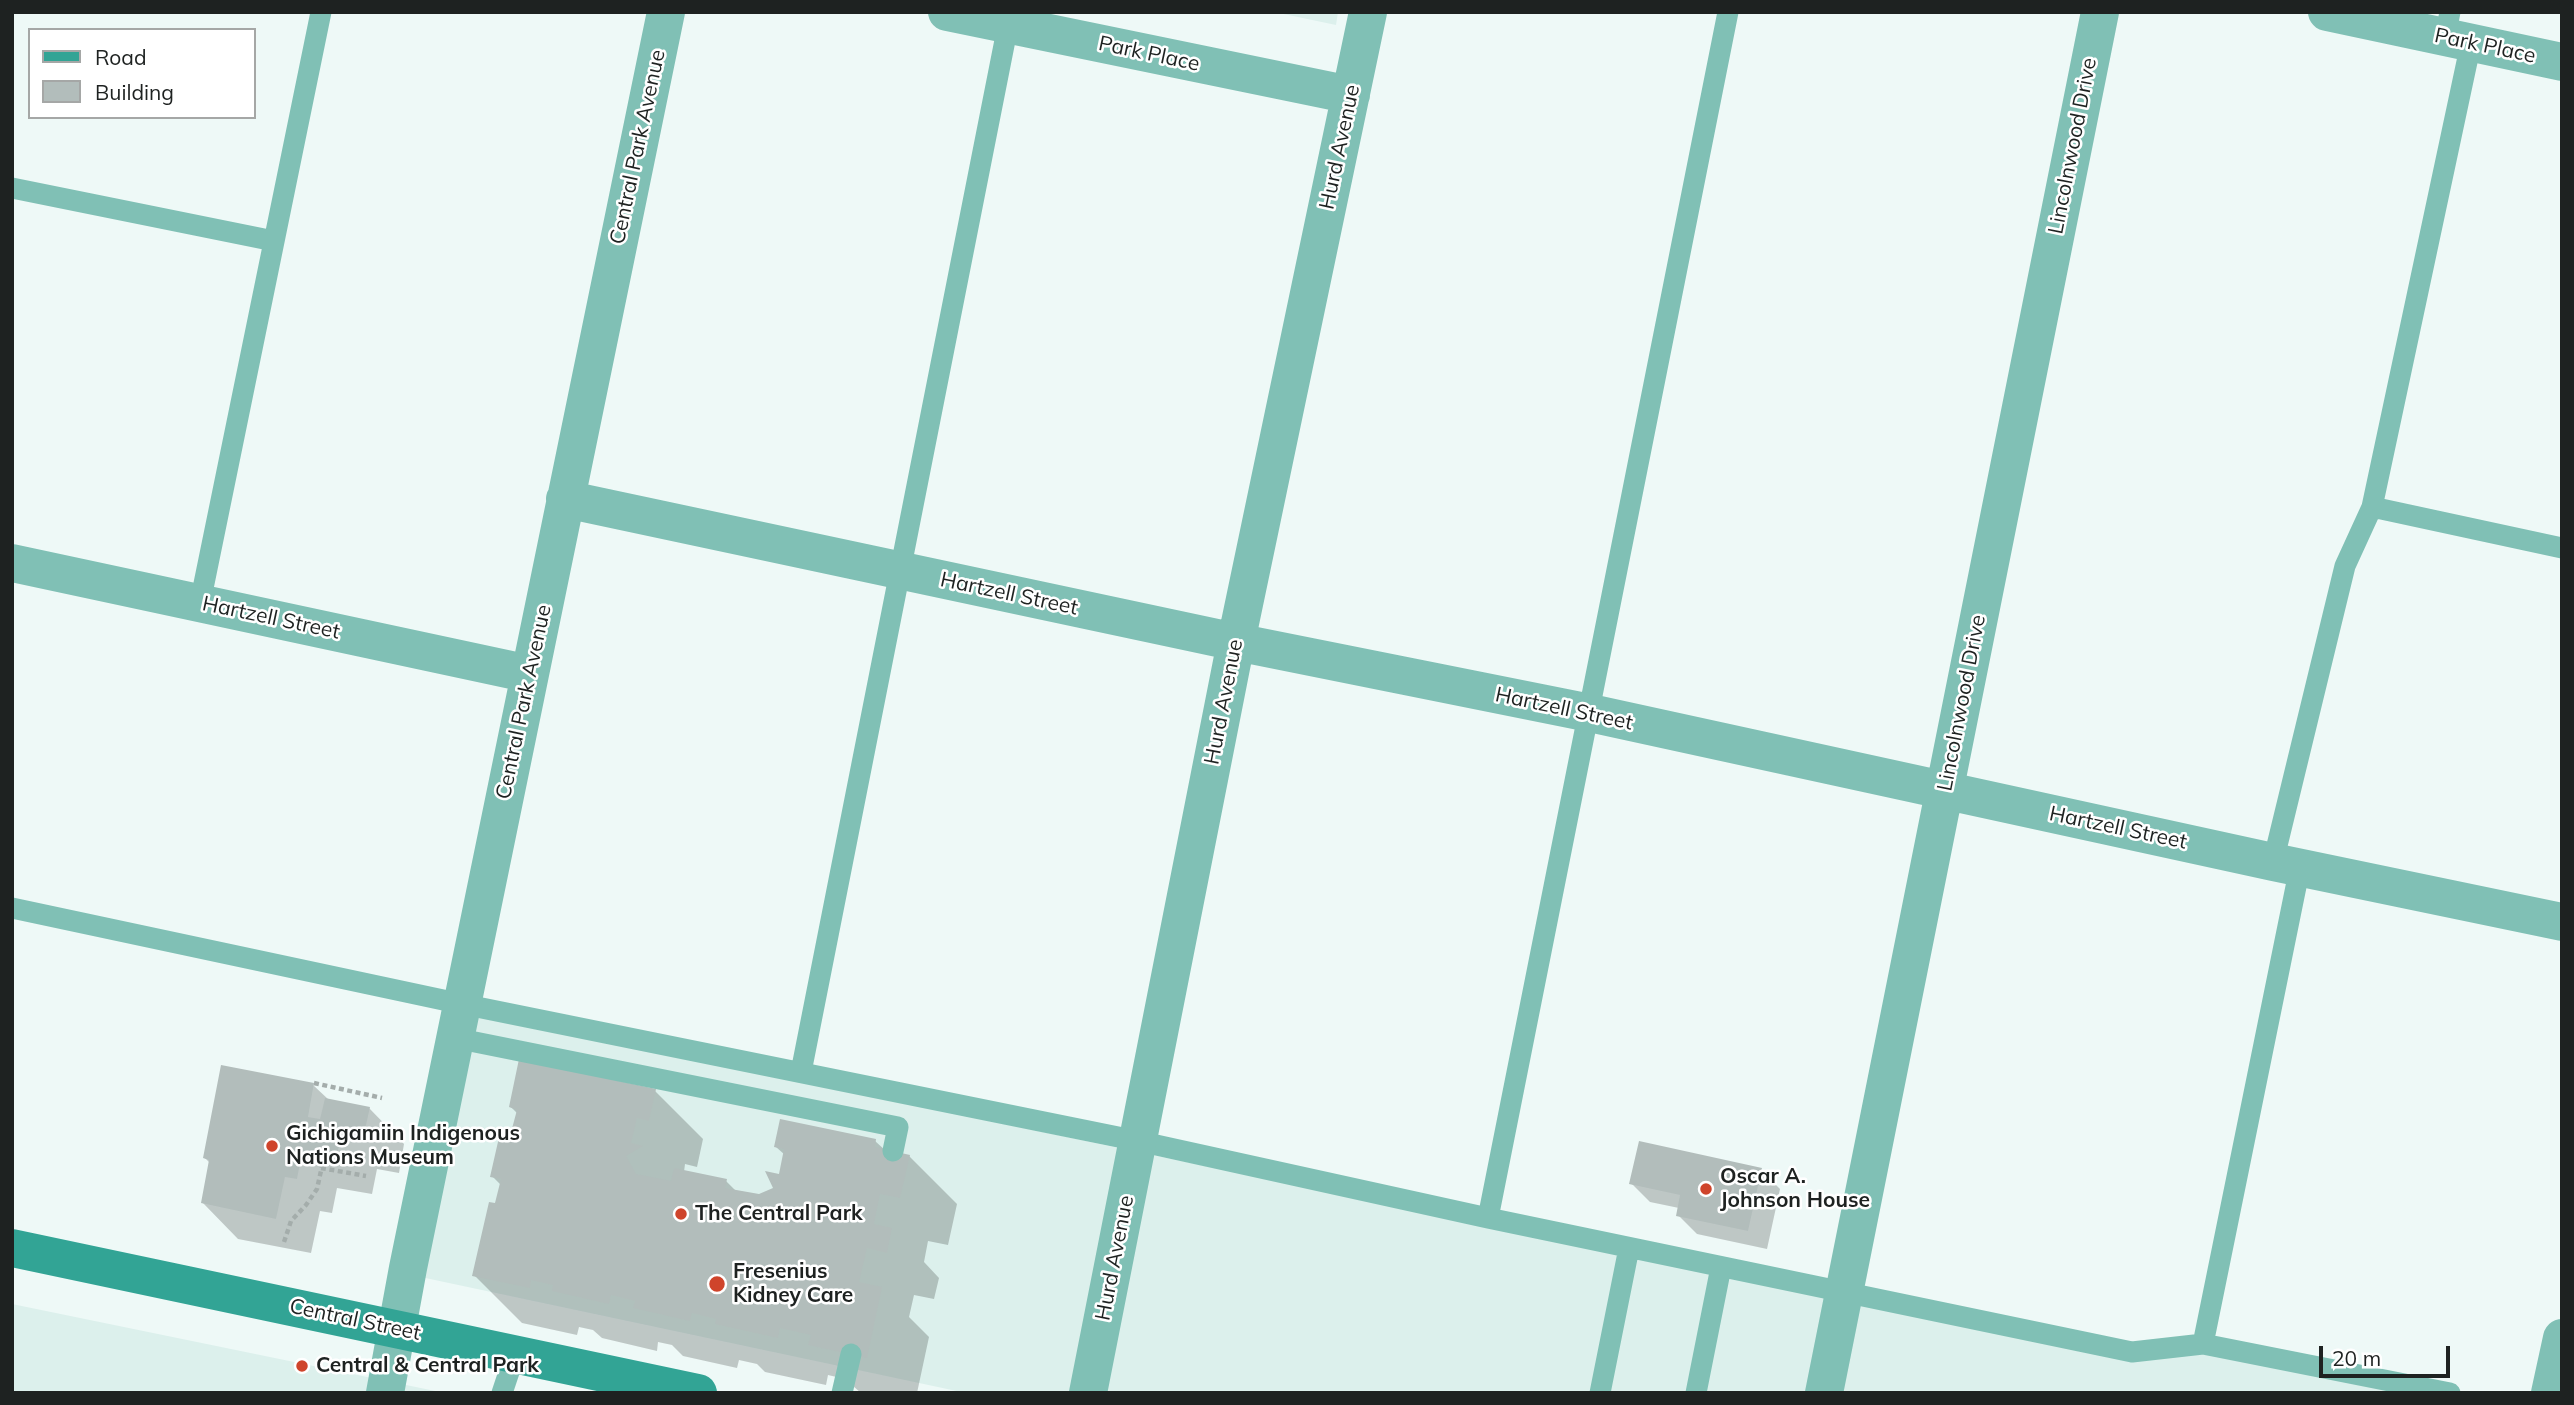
<!DOCTYPE html>
<html>
<head>
<meta charset="utf-8">
<style>
  body { margin:0 }
  #map { position:relative; width:2574px; height:1405px; overflow:hidden; background:#eef9f7; font-family:Mulish,sans-serif }
  canvas { display:block }
  .frame { position:absolute; inset:0; border:14px solid #1e2221; pointer-events:none }
  .legend { position:absolute; left:28px; top:28px; width:228px; height:91px; box-sizing:border-box; background:#fff; border:2px solid #a5a7a6; margin:0; padding:9px 12px; list-style:none; font-size:21px; color:#1e2221 }
  .legend li { display:flex; align-items:center; gap:14px; height:35px }
  .legend b { width:35px; border:2px solid #a5a7a6 }
  .scale { position:absolute; left:2319px; top:1346px; width:131px; height:32px; box-sizing:border-box; border:4px solid #1e2221; border-top:0; padding-left:9px; font-size:21px; line-height:24px; white-space:nowrap; color:#1e2221; -webkit-text-stroke:5px #fff; paint-order:stroke }
</style>
</head>
<body>
<div id="map">
<canvas width="2574" height="1405"></canvas>
<div class="frame"></div>
<ul class="legend">
<li><b style="height:9px;background:#32a495"></b>Road</li>
<li><b style="height:19px;background:#b2bdbb"></b>Building</li>
</ul>
<div class="scale">20 m</div>
</div>
<script>
const ctx = document.querySelector('canvas').getContext('2d');
ctx.lineJoin = 'round';
function fillPath(path, color) { ctx.fillStyle = color; ctx.fill(path, 'evenodd'); }
const poly = rows => new Path2D(rows.map(r => 'M' + r).join(''));
function stroke(path, color, width, dash) { ctx.strokeStyle = color; ctx.lineWidth = width; ctx.lineCap = dash ? 'butt' : 'round'; ctx.setLineDash(dash || []); ctx.stroke(path); }
function label(font, color, halo, rows, align = 'center') {
  ctx.font = font + ' Mulish,sans-serif'; ctx.lineWidth = 5; ctx.setLineDash([]); ctx.textBaseline = 'middle'; ctx.strokeStyle = halo; ctx.fillStyle = color; for (const [text, x, y, turn = 0] of rows) {
    ctx.save(); ctx.translate(x, y); ctx.rotate((+turn || 0) * Math.PI / 180); ctx.textAlign = isNaN(turn) ? turn : align; if (halo) ctx.strokeText(text, 0, 0); ctx.fillText(text, 0, 0); ctx.restore();
  }
}
fillPath(poly([
  [1274,12,1338,12,1336,25],
  [473,1013,2134,1360,2205,1350,2409,1393,966,1393,416,1276],
  [12,1304,445,1393,12,1393]
]), '#dcf0ec');
fillPath(poly([
  [313,1085,329,1100,369,1108,404,1144,399,1173,377,1169,372,1194,337,1188,332,1213,320,1211,311,1253,238,1239,203,1203,210,1163,205,1158],
  [655,1091,703,1139,697,1167,685,1164,684,1172,726,1181,737,1192,760,1196,775,1189,780,1176,785,1155,776,1147,875,1141,886,1151,909,1156,957,1204,948,1245,928,1241,924,1262,939,1278,934,1299,914,1295,909,1317,929,1337,917,1393,861,1393,845,1379,828,1375,826,1385,765,1372,757,1364,739,1360,737,1368,683,1356,672,1345,658,1342,657,1351,602,1338,593,1330,579,1327,577,1335,522,1323,474,1275,501,1185,492,1176,512,1138,518,1114,511,1107],
  [1761,1170,1780,1189,1767,1249,1697,1234,1678,1215,1679,1208,1650,1202,1631,1183]
]), '#0003');
fillPath(poly([
  [519,1059,656,1089,649,1121,637,1118,631,1143,643,1146,626,1156,636,1174,671,1181,674,1168,727,1179,725,1188,759,1194,773,1188,765,1171,779,1174,784,1149,774,1147,780,1119,876,1139,875,1147,910,1155,900,1198,880,1194,874,1224,892,1228,887,1253,867,1248,859,1282,882,1287,867,1358,808,1345,811,1335,780,1328,778,1338,715,1324,716,1319,692,1313,690,1321,633,1308,635,1301,611,1295,609,1304,552,1291,553,1285,531,1280,530,1288,472,1276,489,1202,495,1203,501,1179,490,1177,500,1133,510,1136,517,1110,509,1107],
  [221,1065,314,1083,308,1117,320,1119,325,1098,370,1107,363,1139,341,1135,336,1160,302,1153,297,1179,285,1177,276,1219,201,1203,209,1160,203,1158],
  [1639,1141,1762,1168,1748,1231,1676,1216,1680,1195,1629,1184]
]), '#b2bdbb');
stroke(poly([
  [314,1083,382,1098],
  [321,1168,366,1176],
  [284,1242,291,1221,306,1205,317,1189,324,1157]
]), '#a4adab', 4.5, [5, 3.5]);
stroke(poly([
  [2445,37,2450,12],
  [12,188,274,241],
  [2372,507,2562,548],
  [200,603,321,12],
  [2273,862,2345,566,2372,507,2471,43],
  [12,908,462,1004,1138,1141,1488,1218,2132,1352,2203,1344,2450,1393],
  [455,1038,898,1127,893,1151],
  [801,1072,1008,25],
  [1488,1218,1728,12],
  [2203,1344,2300,867],
  [502,1393,515,1354],
  [842,1393,851,1354],
  [1600,1393,1629,1248],
  [1696,1393,1721,1267]
]), '#80c0b5', 21);
stroke(poly([
  [947,12,1351,95],
  [2327,12,2562,62],
  [565,499,1236,642,1590,713,2273,862,2562,922],
  [12,563,530,674],
  [385,1393,408,1268,666,12],
  [1088,1393,1236,642,1368,12],
  [1824,1393,2100,12],
  [2550,1393,2562,1338]
]), '#80c0b5', 38);
stroke(poly([
  [12,1248,698,1393]
]), '#32a495', 38);
for (const [x, y, r, color] of [
  [272,1146,7,"#cf442b"],
  [1706,1189,7,"#cf442b"],
  [681,1214,7,"#cf442b"],
  [717,1284,9,"#cf442b"],
  [302,1366,7,"#cf442b"]
]) { const dot = new Path2D(); dot.arc(x, y, r, 0, 2 * Math.PI); ctx.fillStyle = color; ctx.fill(dot); stroke(dot, '#fff', 2.5); }
label('21px', '#1e2221', '#fff', [
  ["Park Place",2485,46,12],
  ["Park Place",1149,54,12],
  ["Lincolnwood Drive",2073,146,-79],
  ["Central Park Avenue",638,147,-78],
  ["Hurd Avenue",1340,147,-78],
  ["Hartzell Street",1009,594,12],
  ["Hartzell Street",271,618,12],
  ["Central Park Avenue",524,702,-78],
  ["Hurd Avenue",1224,702,-79],
  ["Lincolnwood Drive",1962,703,-79],
  ["Hartzell Street",1564,709,12],
  ["Hartzell Street",2118,828,12],
  ["Hurd Avenue",1115,1258,-79],
  ["Central Street",355,1320,12]
]);
label('bold 21px', '#1e2221', '#fff', [
  ["Gichigamiin Indigenous",286,1134],
  ["Nations Museum",286,1158],
  ["Oscar A.",1720,1177],
  ["Johnson House",1720,1201],
  ["The Central Park",695,1214],
  ["Fresenius",733,1272],
  ["Kidney Care",733,1296],
  ["Central & Central Park",316,1366]
], 'left');
</script>
</body>
</html>
